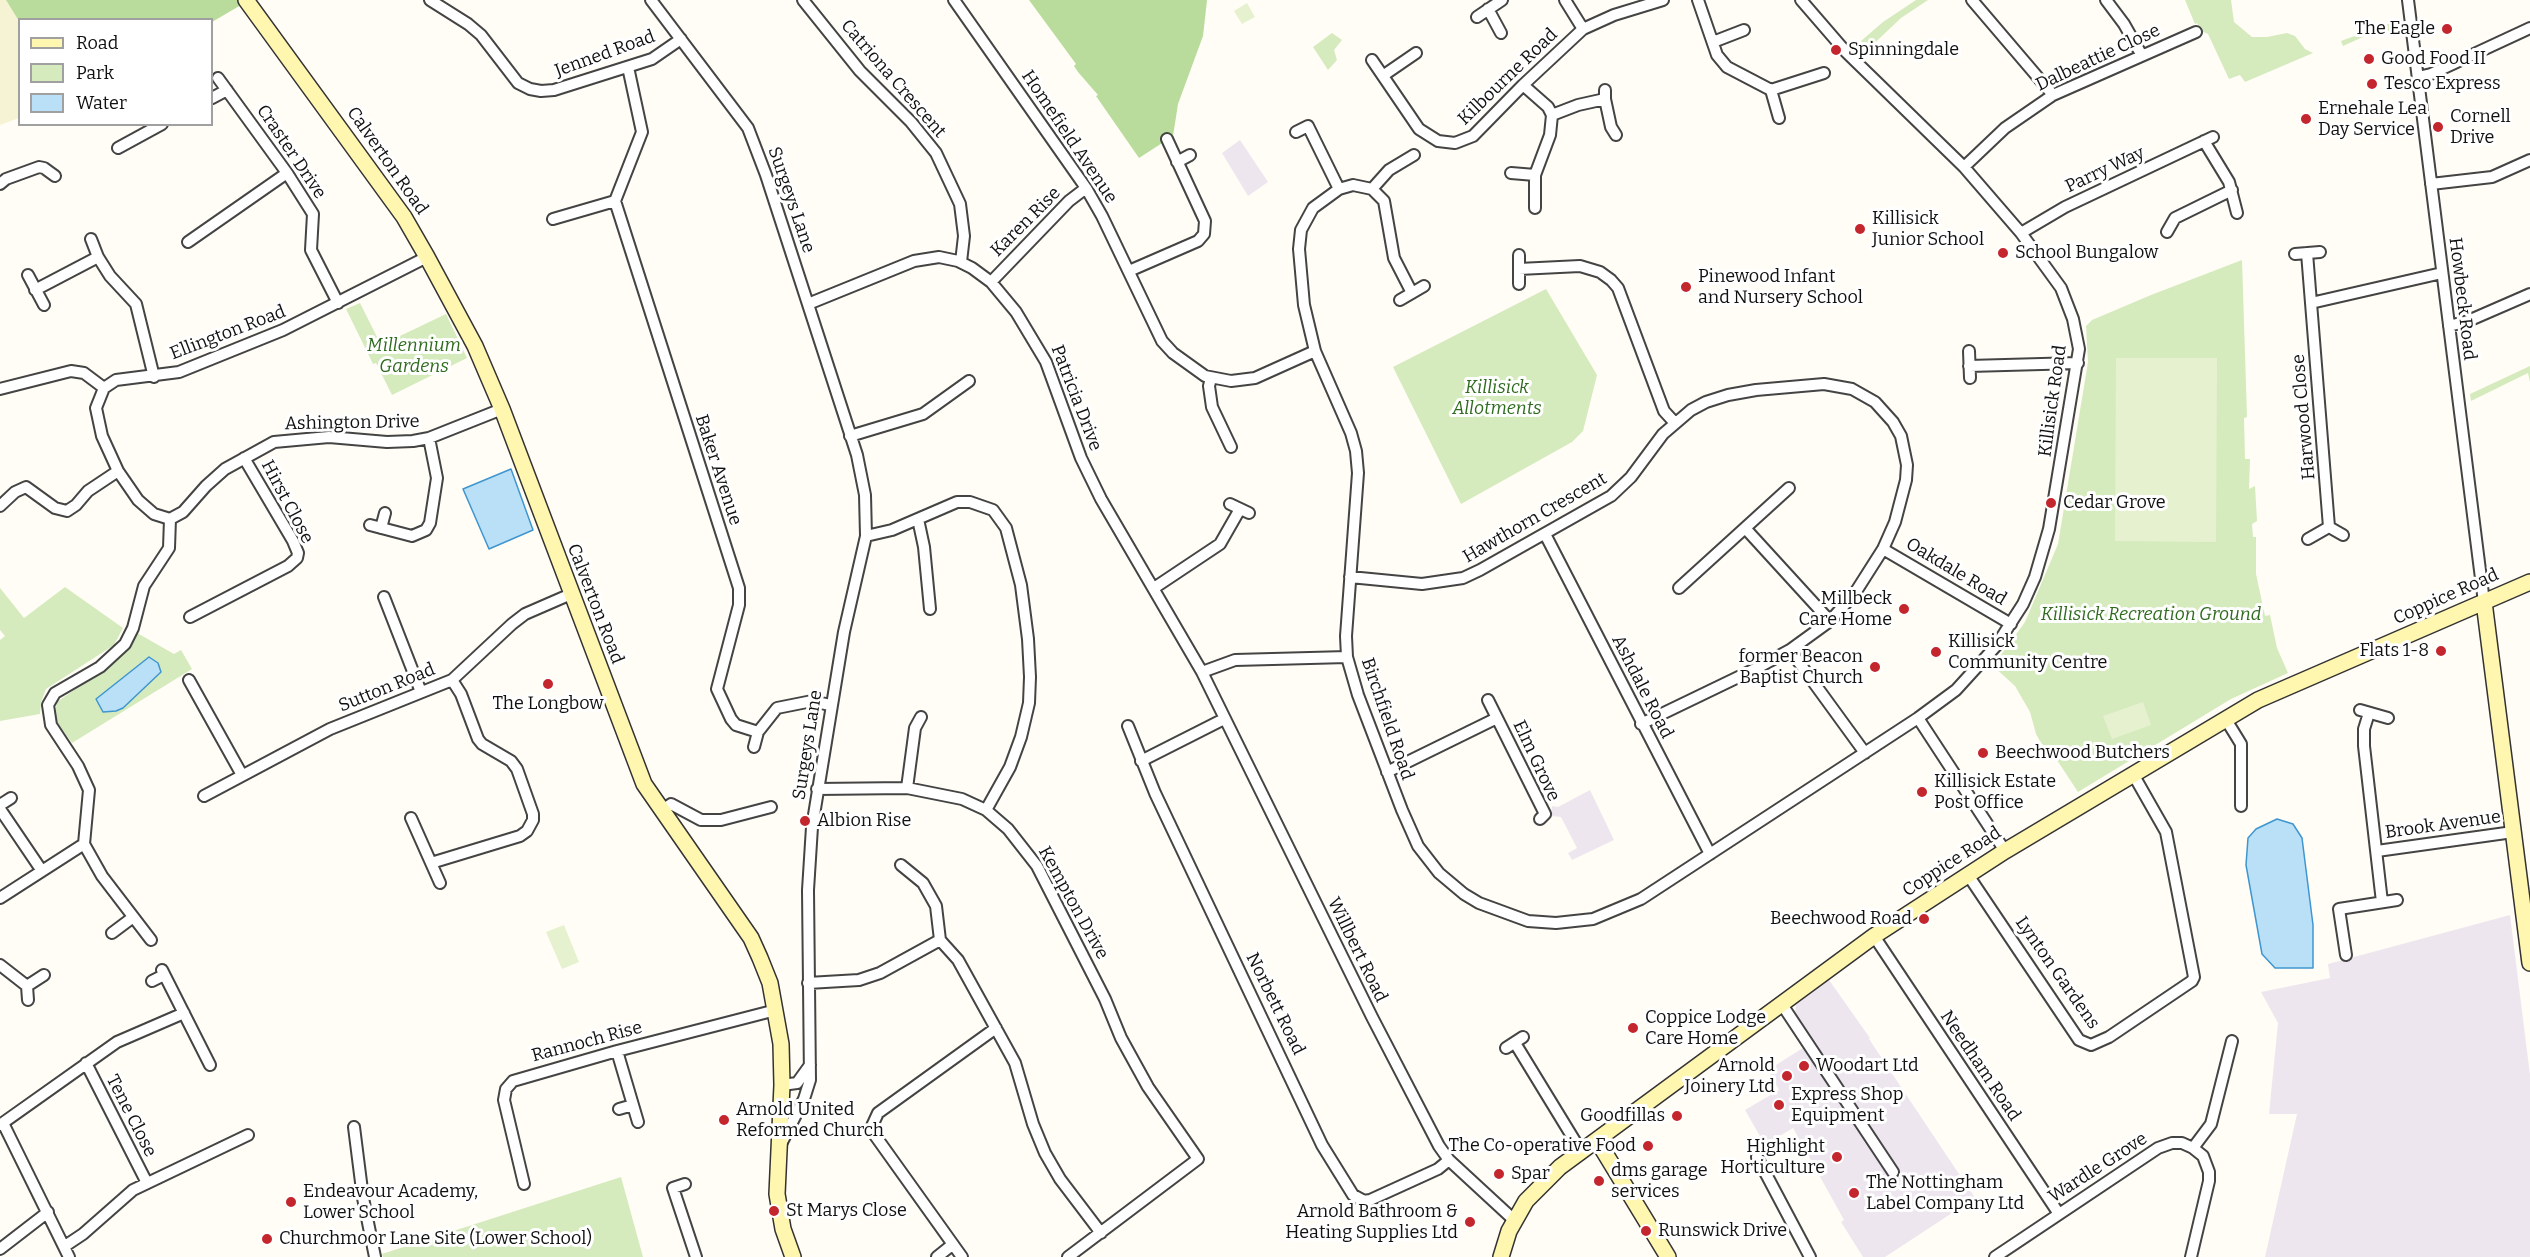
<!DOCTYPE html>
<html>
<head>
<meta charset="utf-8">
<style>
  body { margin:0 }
  #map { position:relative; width:2530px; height:1257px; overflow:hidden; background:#fffdf5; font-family:Bitter,serif }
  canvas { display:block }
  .legend { position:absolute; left:18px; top:18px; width:195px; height:108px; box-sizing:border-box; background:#fff; border:2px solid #a0a0a0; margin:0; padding:8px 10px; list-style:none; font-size:18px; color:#111 }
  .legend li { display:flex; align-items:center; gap:12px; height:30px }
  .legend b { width:30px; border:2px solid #a0a0a0 }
</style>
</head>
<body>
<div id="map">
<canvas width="2530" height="1257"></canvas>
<ul class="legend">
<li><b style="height:8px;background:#fff6b0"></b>Road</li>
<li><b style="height:16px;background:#d5ebbd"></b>Park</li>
<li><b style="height:16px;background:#b9e0f7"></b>Water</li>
</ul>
</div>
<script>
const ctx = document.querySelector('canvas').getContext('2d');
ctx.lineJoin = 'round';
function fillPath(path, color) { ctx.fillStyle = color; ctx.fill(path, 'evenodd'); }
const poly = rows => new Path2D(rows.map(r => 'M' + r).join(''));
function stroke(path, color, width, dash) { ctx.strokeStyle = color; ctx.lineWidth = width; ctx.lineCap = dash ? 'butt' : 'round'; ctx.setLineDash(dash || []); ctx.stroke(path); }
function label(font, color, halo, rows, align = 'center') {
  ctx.font = font + ' Bitter,serif'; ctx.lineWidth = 6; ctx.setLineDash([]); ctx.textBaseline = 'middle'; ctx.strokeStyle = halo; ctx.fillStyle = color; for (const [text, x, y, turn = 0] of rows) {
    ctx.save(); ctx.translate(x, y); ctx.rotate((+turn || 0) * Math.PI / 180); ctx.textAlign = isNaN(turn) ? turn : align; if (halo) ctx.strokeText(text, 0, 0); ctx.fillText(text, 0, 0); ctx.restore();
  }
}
fillPath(poly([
  [1240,140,1268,182,1248,196,1222,153],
  [1590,790,1614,840,1572,860,1568,853,1577,848,1561,817,1551,816,1552,806,1558,807],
  [2510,915,2530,1075,2530,1257,2265,1257,2297,1114,2269,1114,2278,1023,2261,992,2330,978,2328,964],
  [1829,980,1870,1038,1869,1039,1975,1198,1885,1257,1863,1257,1841,1222,1844,1220,1793,1128,1765,1145,1745,1110,1779,1090,1768,1070,1814,1041,1795,1014,1796,1005]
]), '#eee6ef');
fillPath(poly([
  [0,0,6,0,20,21,19,118,0,125]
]), '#f6f3d4');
fillPath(poly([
  [1916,0,1928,0,1901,18,1863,54,1862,53,1866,47,1861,41,1883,22],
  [2185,0,2231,0,2234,22,2252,37,2267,37,2287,33,2295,36,2305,49,2313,53,2245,82,2240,75,2229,79,2208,34,2201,31,2197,23,2195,24],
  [2398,20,2400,27,2396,30,2374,32,2343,46,2341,41],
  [1332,33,1342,40,1334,50,1337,60,1328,70,1313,47],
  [2242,260,2247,417,2244,418,2245,459,2250,459,2249,489,2255,486,2257,521,2252,524,2253,537,2256,537,2256,574,2265,616,2270,615,2277,648,2288,673,2231,699,2078,792,2053,754,2041,743,2036,734,2030,712,2015,686,1993,666,2025,622,2058,544,2088,362,2086,326,2092,320,2151,295],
  [1546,289,1597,375,1583,431,1572,442,1461,504,1393,367],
  [360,303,381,345,446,314,467,358,392,395,376,363,373,364,346,309],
  [2530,366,2530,382,2528,373,2471,401,2470,394],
  [65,587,123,628,114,645,46,689,41,702,40,714,0,721,0,640,5,636,0,630,0,588,24,618],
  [137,633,174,654,181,650,192,669,72,743,54,718,57,702,117,660],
  [621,1177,643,1257,383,1257,382,1254]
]), '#d5ebbd');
fillPath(poly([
  [6,0,237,0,241,5,212,22,212,20,19,21],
  [1029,0,1207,0,1203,36,1178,104,1173,136,1139,158,1096,96,1098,95,1078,72,1074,66,1076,64]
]), '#b9dc9c');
fillPath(poly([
  [1247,3,1255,17,1242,24,1234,11],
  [2116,358,2217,358,2216,542,2115,541],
  [2143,702,2151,725,2112,739,2103,716],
  [564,925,579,962,562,969,546,932]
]), '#e6f2cf');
const water = poly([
  [511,469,533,530,489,549,463,489,511,469],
  [149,657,158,663,161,672,123,708,116,711,103,712,96,699,149,657],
  [2277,819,2293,824,2302,838,2313,925,2313,968,2275,968,2262,954,2246,865,2248,838,2256,829,2277,819]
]);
fillPath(water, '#b9e0f7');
stroke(water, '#3f96cf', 1.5);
const street = poly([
  [430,0,468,24,481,35,518,83,530,89,541,91,554,90,652,59,681,39],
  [651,0,748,128,766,175,857,455,865,495,866,536,844,632,812,827,808,890,810,1080,804,1099,782,1142],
  [803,0,860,71,911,122,936,153,960,204,964,236,961,262],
  [954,0,1086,188,1102,216,1162,341,1173,353,1205,376,1231,381,1255,378,1315,351],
  [1565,0,1583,29],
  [1698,0,1717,55,1727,67,1771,90,1824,73],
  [1972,0,2053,95],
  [2106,0,2124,24,2141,54],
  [2408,0,2484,602],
  [1488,9,1501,33],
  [1477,17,1502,0],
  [1713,42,1744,30],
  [1372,60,1419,129,1438,141,1455,143,1473,136,1523,85,1583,29,1614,15,1663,0],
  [628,67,642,132,615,201,739,588,739,605,717,689,731,719,736,725,758,732],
  [1384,75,1416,53],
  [2418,77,2431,74,2530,28],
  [218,78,287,173,313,214,311,250,338,303],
  [1523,85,1548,107,1552,115,1550,135,1535,175,1535,208],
  [1771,90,1779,118],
  [212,98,227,90],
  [1605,99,1611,127,1616,135],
  [1552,115,1578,105,1605,99,1605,90],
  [1296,132,1308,126,1339,189],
  [2204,141,2229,182,2237,213],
  [118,148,162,124],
  [1177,162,1190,155],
  [1964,167,2005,128,2053,95,2196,32],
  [1511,173,1535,175],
  [0,184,6,179,39,167,44,168,55,176],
  [2431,184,2492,177,2530,160],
  [1372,189,1389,170,1414,155],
  [553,219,615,201],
  [2167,232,2175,218,2232,190],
  [2021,233,2065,207,2213,137],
  [91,239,98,257,110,276,136,304,154,377],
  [188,242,287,173],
  [2307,253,2329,527],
  [2295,254,2320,252],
  [1519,269,1580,266,1600,272,1611,280,1618,288,1664,411,1675,423],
  [1129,271,1198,241,1204,234,1205,221,1167,139],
  [28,275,44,305],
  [991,282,1069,201,1086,188],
  [1519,284,1519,255],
  [35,290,98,257],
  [1412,293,1394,258,1384,201,1372,189,1353,185,1339,189,1313,208,1301,230,1299,249,1304,305,1315,351,1351,433,1356,451,1358,473,1346,636,1347,657,1358,695,1402,810,1418,846,1439,873,1464,894,1479,903,1528,921,1556,923,1593,919,1641,899,1918,718,1956,690,1996,646,2023,604,2035,577,2049,529,2079,349,2073,319,2061,288,2021,233,1964,167,1846,52,1801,0],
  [1400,300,1424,286],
  [2311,303,2442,273],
  [808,304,914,261,939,257,958,261,972,268,991,282,1016,312,1046,362,1081,458,1101,499,1202,672,1372,1017,1439,1146,1449,1160,1514,1220],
  [2449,326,2468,321,2530,294],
  [1969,351,1970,378],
  [1969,366,2078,363],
  [1211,378,1209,386,1212,407,1231,447],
  [104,388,116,380,179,372,283,330,427,257],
  [104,388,96,408,102,436,118,471,138,500,154,514,170,519],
  [0,389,71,371,84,373,104,388],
  [850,436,923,414,969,381],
  [1230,504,1249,513],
  [0,506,15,492,26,487,55,508,67,511,76,505,88,491,118,471],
  [170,519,183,512,206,486,225,469,274,442,329,437,387,442,413,441,429,438,502,409],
  [918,519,924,547,930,609],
  [370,525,412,536,426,530,430,523,437,478,429,438],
  [381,528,385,513],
  [1745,528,1830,621],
  [1545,534,1710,854],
  [866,536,892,530,957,502,970,502,993,510,1006,528,1021,585,1028,639,1030,677,1029,703,1021,737,1010,767,986,810],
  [2308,539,2329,527,2343,535],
  [1883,549,2011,624],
  [1350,577,1422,584,1463,578,1480,570,1611,496,1631,477,1663,434,1691,410,1706,402,1728,395,1756,390,1824,384,1852,389,1875,402,1893,422,1901,436,1907,465,1906,480,1895,522,1883,549,1855,593,1830,621,1790,650,1755,669,1641,724],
  [1154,588,1220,544,1240,509],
  [1679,588,1789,488],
  [384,597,421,692],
  [190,617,288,566,297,558,298,553,293,541,244,458],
  [1790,650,1865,753],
  [1202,672,1235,660,1347,657],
  [189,680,242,775],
  [1488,700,1545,814,1540,819],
  [2360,710,2388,718],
  [2369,713,2364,729,2364,746,2382,902],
  [1918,718,2005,851],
  [2225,718,2241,744,2241,806],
  [1128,726,1155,793,1322,1145,1353,1195,1364,1201,1370,1200,1438,1169,1449,1160],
  [754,747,758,732,777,708,812,701,830,705],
  [1141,761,1224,719],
  [1387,772,1497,718],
  [907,788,915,728,921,717],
  [817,789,907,788,962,799,986,810,1008,829,1037,866,1105,999,1121,1038,1148,1087,1198,1159,1068,1257],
  [204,796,330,729,452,680,512,624,525,614,571,594],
  [0,805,11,798],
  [0,809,42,871],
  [661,811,671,804,701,820,721,820,771,807],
  [411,818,440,883],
  [84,844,102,876,151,940],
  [2377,851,2513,832],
  [431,863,520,836,527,831,533,820,533,814,517,769,511,761,482,744,478,739,461,694,452,680],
  [901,865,923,883,936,906,940,940],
  [1968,875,2079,1040,2091,1045,2109,1037,2192,981,2194,977,2166,832,2133,774],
  [0,898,84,844,89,790,78,766,51,725,48,705,55,693,100,667,125,644,133,628,144,586,169,548,170,519],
  [112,933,132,918],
  [1874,936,2059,1214],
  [940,940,958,960,1015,1063,1033,1124,1045,1153,1060,1179,1101,1233],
  [2346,955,2339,909,2397,900],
  [0,965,27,986,44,975],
  [162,970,210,1065],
  [152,981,164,975],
  [808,983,859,980,880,973,940,940],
  [27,986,28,1000],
  [1781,1003,1893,1172],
  [1515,1043,1581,1151],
  [1506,1048,1523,1037],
  [617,1051,638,1122],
  [86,1063,147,1183],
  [782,1085,797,1083,810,1065],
  [619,1109,633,1105],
  [3,1123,69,1257],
  [0,1125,117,1042,184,1013],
  [354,1127,363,1198,375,1257],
  [2193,1148,2211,1124,2232,1041],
  [1757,1157,1810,1257],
  [524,1184,504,1100,506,1089,513,1081,617,1051,776,1010],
  [685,1184,673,1188,696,1257],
  [65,1246,83,1234,133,1190,248,1135],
  [0,1249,48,1212],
  [937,1257,952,1245],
  [962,1257,874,1134,872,1126,878,1113,996,1028],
  [1995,1257,2158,1148,2172,1143,2182,1143,2193,1148,2203,1156,2209,1172,2209,1181,2191,1257]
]);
const secondary = poly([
  [246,0,404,217,427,257,475,346,502,409,644,784,751,938,760,958,770,983,781,1044,782,1085,777,1194,783,1229,793,1257],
  [2484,602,2530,963],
  [1597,1140,1668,1257],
  [1501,1257,1509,1231,1526,1201,1560,1167,1874,936,2005,851,2258,700,2530,582]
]);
stroke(street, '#444', 14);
stroke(secondary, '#333', 18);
stroke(street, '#fff', 10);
stroke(secondary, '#fff6b0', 15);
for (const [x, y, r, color] of [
  [2447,29,6,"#c4262e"],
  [1836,50,6,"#c4262e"],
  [2369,59,6,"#c4262e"],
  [2372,84,6,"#c4262e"],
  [2306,119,6,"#c4262e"],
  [2438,127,6,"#c4262e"],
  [1860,229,6,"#c4262e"],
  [2003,253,6,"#c4262e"],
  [1686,287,6,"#c4262e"],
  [2051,503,6,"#c4262e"],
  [1904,609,6,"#c4262e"],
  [2441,651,6,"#c4262e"],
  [1936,652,6,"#c4262e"],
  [1875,667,6,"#c4262e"],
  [548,684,6,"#c4262e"],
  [1983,753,6,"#c4262e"],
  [1922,792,6,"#c4262e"],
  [805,821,6,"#c4262e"],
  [1924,919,6,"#c4262e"],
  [1633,1028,6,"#c4262e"],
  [1804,1066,6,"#c4262e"],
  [1787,1076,6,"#c4262e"],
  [1779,1105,6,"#c4262e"],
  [1677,1116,6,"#c4262e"],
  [724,1120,6,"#c4262e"],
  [1648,1146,6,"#c4262e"],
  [1837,1157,6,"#c4262e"],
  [1499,1174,6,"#c4262e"],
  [1599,1181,6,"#c4262e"],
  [1854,1193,6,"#c4262e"],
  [291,1202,6,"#c4262e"],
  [774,1211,6,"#c4262e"],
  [1470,1222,6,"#c4262e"],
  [1646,1231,6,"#c4262e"],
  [267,1239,6,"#c4262e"]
]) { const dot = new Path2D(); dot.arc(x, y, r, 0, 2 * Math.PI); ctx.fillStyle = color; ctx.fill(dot); stroke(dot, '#fff', 2); }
label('18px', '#111', '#fff', [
  ["The Eagle",2435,29,"right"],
  ["Spinningdale",1848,50],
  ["Good Food II",2381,59],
  ["Tesco Express",2384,84],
  ["Ernehale Lea",2318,109],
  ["Day Service",2318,130],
  ["Cornell",2450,117],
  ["Drive",2450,138],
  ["Killisick",1872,219],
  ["Junior School",1872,240],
  ["School Bungalow",2015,253],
  ["Pinewood Infant",1698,277],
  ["and Nursery School",1698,298],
  ["Cedar Grove",2063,503],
  ["Millbeck",1892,599,"right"],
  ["Care Home",1892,620,"right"],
  ["Killisick",1948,642],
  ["Community Centre",1948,663],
  ["Flats 1-8",2429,651,"right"],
  ["former Beacon",1863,657,"right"],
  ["Baptist Church",1863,678,"right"],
  ["The Longbow",548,704,"center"],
  ["Beechwood Butchers",1995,753],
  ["Killisick Estate",1934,782],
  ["Post Office",1934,803],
  ["Albion Rise",817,821],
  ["Beechwood Road",1912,919,"right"],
  ["Coppice Lodge",1645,1018],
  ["Care Home",1645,1039],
  ["Arnold",1775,1066,"right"],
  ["Joinery Ltd",1775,1087,"right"],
  ["Woodart Ltd",1816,1066],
  ["Express Shop",1791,1095],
  ["Equipment",1791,1116],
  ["Arnold United",736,1110],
  ["Reformed Church",736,1131],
  ["Goodfillas",1665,1116,"right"],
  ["The Co-operative Food",1636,1146,"right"],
  ["Highlight",1825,1147,"right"],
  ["Horticulture",1825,1168,"right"],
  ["dms garage",1611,1171],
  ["services",1611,1192],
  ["Spar",1511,1174],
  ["The Nottingham",1866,1183],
  ["Label Company Ltd",1866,1204],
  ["Endeavour Academy,",303,1192],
  ["Lower School",303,1213],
  ["St Marys Close",786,1211],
  ["Arnold Bathroom &",1458,1212,"right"],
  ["Heating Supplies Ltd",1458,1233,"right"],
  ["Runswick Drive",1658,1231],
  ["Churchmoor Lane Site (Lower School)",279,1239]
], 'left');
label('18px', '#111', '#fff', [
  ["Jenned Road",605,54,-20],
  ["Dalbeattie Close",2098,58,-25],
  ["Kilbourne Road",1508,77,-44],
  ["Catriona Crescent",893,79,49],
  ["Homefield Avenue",1069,137,56],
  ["Craster Drive",291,152,56],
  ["Calverton Road",387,161,55],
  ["Parry Way",2105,170,-25],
  ["Surgeys Lane",791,200,71],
  ["Karen Rise",1026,222,-45],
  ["Howbeck Road",2462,299,83],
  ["Ellington Road",228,333,-21],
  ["Patricia Drive",1076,398,69],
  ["Killisick Road",2053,401,-82],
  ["Harwood Close",2304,417,-95],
  ["Ashington Drive",352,423,-1],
  ["Baker Avenue",718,470,72],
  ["Hirst Close",287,502,62],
  ["Hawthorn Crescent",1535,518,-30],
  ["Oakdale Road",1956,572,31],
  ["Coppice Road",2446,597,-24],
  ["Calverton Road",595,604,69],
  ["Ashdale Road",1642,687,63],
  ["Sutton Road",387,688,-22],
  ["Birchfield Road",1387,719,71],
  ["Surgeys Lane",808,745,-81],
  ["Elm Grove",1536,761,65],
  ["Brook Avenue",2443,825,-8],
  ["Coppice Road",1952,862,-33],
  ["Kempton Drive",1073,903,61],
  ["Willbert Road",1357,950,64],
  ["Lynton Gardens",2057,973,55],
  ["Norbett Road",1275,1004,64],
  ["Rannoch Rise",587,1042,-15],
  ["Needham Road",1980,1066,56],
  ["Tene Close",131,1116,63],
  ["Wardle Grove",2098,1168,-33]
]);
label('italic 18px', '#2f6b1f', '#fff', [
  ["Millennium",414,346],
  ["Gardens",414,367],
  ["Killisick",1497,388],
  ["Allotments",1497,409],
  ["Killisick Recreation Ground",2151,615]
]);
</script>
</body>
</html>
